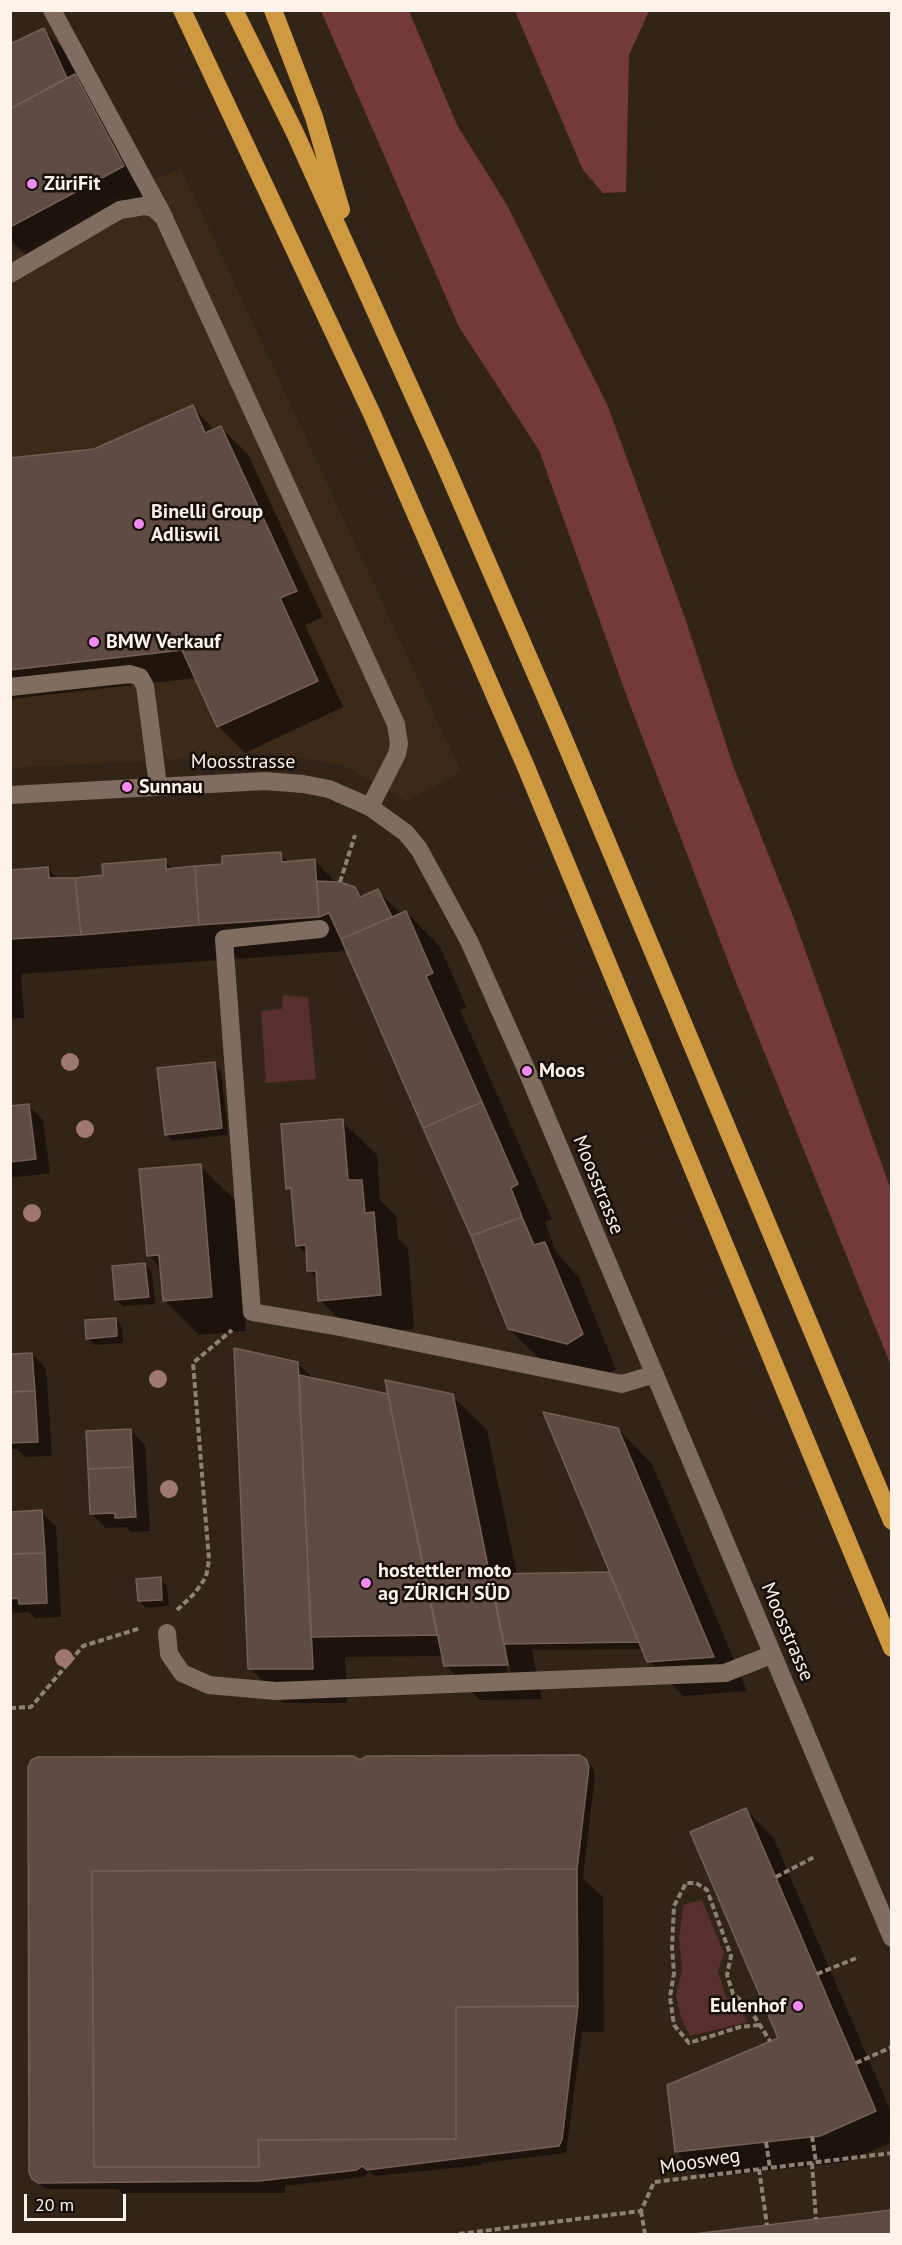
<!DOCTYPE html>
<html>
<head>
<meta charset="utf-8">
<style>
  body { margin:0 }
  #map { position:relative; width:902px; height:2245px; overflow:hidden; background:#332418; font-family:"PT Sans",sans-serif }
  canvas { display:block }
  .frame { position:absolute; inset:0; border:12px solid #fef3eb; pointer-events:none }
  .scale { position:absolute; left:24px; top:2194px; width:102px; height:27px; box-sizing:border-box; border:3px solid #fef3eb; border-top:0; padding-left:8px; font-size:18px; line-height:21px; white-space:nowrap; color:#fef3eb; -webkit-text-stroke:4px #160f0a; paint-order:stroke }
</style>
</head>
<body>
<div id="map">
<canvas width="902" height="2245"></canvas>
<div class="frame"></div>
<div class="scale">20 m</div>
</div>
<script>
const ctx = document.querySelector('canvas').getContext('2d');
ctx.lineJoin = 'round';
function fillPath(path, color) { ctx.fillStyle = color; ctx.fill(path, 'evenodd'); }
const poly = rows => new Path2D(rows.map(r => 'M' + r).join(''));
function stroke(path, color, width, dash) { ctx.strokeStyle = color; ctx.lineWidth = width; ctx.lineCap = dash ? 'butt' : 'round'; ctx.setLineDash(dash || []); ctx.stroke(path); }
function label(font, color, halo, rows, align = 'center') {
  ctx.font = font + ' "PT Sans",sans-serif'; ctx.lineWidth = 5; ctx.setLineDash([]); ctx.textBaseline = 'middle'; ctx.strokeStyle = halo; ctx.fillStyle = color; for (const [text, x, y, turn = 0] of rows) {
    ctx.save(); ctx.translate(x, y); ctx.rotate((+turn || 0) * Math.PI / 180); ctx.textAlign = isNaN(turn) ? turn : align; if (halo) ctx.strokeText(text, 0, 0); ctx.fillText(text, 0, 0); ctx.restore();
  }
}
fillPath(poly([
  [181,168,461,772,407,801,343,765,276,754,11,768,10,257,103,202]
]), '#3d2918');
fillPath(poly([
  [283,995,308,997,316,1079,266,1083,261,1011,282,1009],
  [702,1900,724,1953,718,1971,726,1997,740,2009,748,2022,690,2036,681,2018,676,1996,682,1969,679,1939,683,1905]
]), '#562f2e');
fillPath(poly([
  [321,11,409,11,457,125,507,205,607,404,684,615,734,768,793,916,891,1190,891,1366,734,977,627,697,539,450,459,327],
  [515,11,649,11,629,55,626,192,603,193,583,170]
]), '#743939');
fillPath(poly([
  [44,30,78,64,157,201,37,266,10,239,10,46],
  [192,407,215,430,221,428,248,454,323,617,305,625,343,707,245,753,218,726,196,678,10,699,10,460,94,450],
  [280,854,289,863,314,860,337,884,354,888,363,897,378,891,401,914,406,912,440,947,467,1008,460,1010,552,1219,545,1222,556,1252,579,1278,616,1369,602,1378,544,1363,509,1329,473,1235,347,951,21,974,24,1018,10,1019,10,872,48,869,59,880,105,876,165,861,174,870,224,866],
  [214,1064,221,1071,228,1135,173,1141,166,1134],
  [29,1106,43,1120,50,1173,10,1178,10,1108],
  [342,1121,377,1155,380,1200,396,1216,398,1238,408,1248,414,1329,354,1334,320,1300,318,1280,309,1271,308,1256,297,1245,293,1193,288,1188],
  [200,1166,235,1200,246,1331,199,1335,164,1300,162,1269,148,1255],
  [145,1265,152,1272,155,1304,123,1306,116,1299],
  [115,1319,122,1326,123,1343,95,1345,87,1338],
  [32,1354,46,1369,52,1456,25,1457,17,1449,10,1449,10,1356],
  [297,1363,315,1380,387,1395,452,1396,487,1430,517,1575,608,1573,614,1579,618,1429,652,1464,747,1691,683,1696,649,1661,644,1649,532,1650,542,1699,480,1700,445,1665,443,1656,345,1657,347,1703,284,1703,250,1668],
  [489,1579,492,1579,511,1672,508,1673],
  [131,1431,145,1445,150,1531,131,1532,126,1527,106,1528,92,1514],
  [41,1512,56,1526,61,1617,35,1618,29,1612,14,1613,10,1610,10,1514],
  [160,1579,167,1586,169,1606,146,1608,139,1601],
  [585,1760,593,1768,595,1775,583,1878,603,1897,604,2032,582,2032,566,2153,482,2163,482,2165,375,2176,369,2172,364,2177,285,2186,285,2193,122,2193,118,2189,46,2189,33,2178,360,1762],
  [746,1810,773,1837,892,2114,892,2142,847,2162,703,2178,676,2151,780,2038],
  [892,2211,892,2234,706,2234]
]), '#0007');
const building = poly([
  [44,28,67,78,10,109,10,44,44,28],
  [75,74,124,166,10,227,10,109,75,74],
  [193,405,205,433,221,426,297,591,280,598,318,681,217,727,182,650,10,670,10,458,94,449,193,405],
  [281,852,282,862,315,859,319,917,199,925,195,866,222,864,222,856,281,852],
  [166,859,166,869,195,866,199,925,81,935,75,878,103,875,102,864,166,859],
  [48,867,49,878,75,878,81,935,10,939,10,870,48,867],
  [317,881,340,882,355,887,360,897,378,889,392,917,341,939,329,913,319,917,317,881],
  [406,911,433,973,426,976,482,1102,423,1128,341,939,406,911],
  [215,1062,222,1128,165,1135,157,1068,215,1062],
  [482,1102,518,1184,511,1188,522,1217,471,1236,423,1128,482,1102],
  [29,1104,36,1159,10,1162,10,1106,29,1104],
  [343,1119,348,1180,362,1180,365,1213,374,1212,381,1295,318,1301,316,1271,307,1271,306,1245,296,1246,291,1188,286,1189,281,1124,343,1119],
  [201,1164,212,1297,163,1301,159,1255,147,1256,139,1169,201,1164],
  [522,1217,534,1245,545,1242,583,1334,567,1344,508,1329,471,1236,522,1217],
  [145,1263,149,1297,115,1300,112,1266,145,1263],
  [116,1318,117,1336,86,1339,85,1320,116,1318],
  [234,1348,298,1362,313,1669,248,1669,234,1348],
  [32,1353,35,1391,10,1392,10,1354,32,1353],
  [299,1375,388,1394,437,1635,311,1637,299,1375],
  [385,1380,453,1394,508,1665,444,1666,385,1380],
  [35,1391,38,1442,10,1443,10,1392,35,1391],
  [543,1412,618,1428,714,1657,647,1662,543,1412],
  [131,1429,133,1467,88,1469,86,1431,131,1429],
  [133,1467,136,1517,115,1518,115,1513,90,1514,88,1469,133,1467],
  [42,1510,45,1553,10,1554,10,1512,42,1510],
  [45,1553,47,1603,19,1604,18,1598,10,1599,10,1554,45,1553],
  [609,1572,639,1642,504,1644,490,1574,609,1572],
  [161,1577,162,1600,138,1601,136,1579,161,1577],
  [580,1755,586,1759,589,1767,577,1869,92,1871,94,2167,259,2167,258,2140,456,2139,456,2007,578,2006,562,2140,559,2146,367,2170,362,2166,357,2170,259,2181,38,2183,32,2179,29,2172,28,1767,31,1760,38,1757,353,1756,360,1760,367,1756,580,1755],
  [746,1808,876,2111,820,2136,675,2152,667,2085,778,2038,690,1832,746,1808],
  [577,1869,578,2006,456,2007,456,2139,258,2140,259,2167,94,2167,92,1871,577,1869],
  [892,2210,892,2234,694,2234,816,2219,892,2210]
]);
fillPath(building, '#604b44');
stroke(building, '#755f57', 1.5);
stroke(poly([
  [340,882,355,835],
  [177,1610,195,1593,206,1577,209,1560,193,1363,232,1330],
  [10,1708,31,1707,83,1646,141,1628],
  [776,1877,816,1856],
  [817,1974,859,1957],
  [759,2025,740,2027,689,2043,674,2025,670,1997,674,1973,672,1948,674,1906,686,1883,696,1883,707,1890,731,1956,727,1975,733,1994,747,2005,770,2041],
  [856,2063,892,2047],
  [812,2136,816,2162],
  [766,2142,770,2168],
  [812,2163,816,2219],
  [759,2169,767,2225],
  [641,2211,645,2234],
  [459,2234,641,2211,654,2182,892,2153]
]), '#8d8076', 4, [6, 3]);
stroke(poly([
  [52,10,164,217],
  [10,274,120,210,144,206,154,208,164,218,396,724,399,744,397,754,370,807],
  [10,687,130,674,140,677,145,686,158,785],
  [320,929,224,939,252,1312,340,1327,622,1384,655,1374],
  [167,1633,169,1654,182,1673,209,1685,276,1691,725,1673,771,1655]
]), '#806d60', 18);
stroke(poly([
  [10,795,265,781,303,784,329,789,370,807,406,833,419,849,469,941,527,1071,892,1938]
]), '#806d60', 18);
stroke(poly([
  [182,10,372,414,526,767,892,1648],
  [234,10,295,133,445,465,560,730,892,1521],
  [273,10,314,117,341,210]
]), '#cf9942', 18);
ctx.fillStyle = '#9f7871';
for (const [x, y] of [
  [70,1062],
  [85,1129],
  [32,1213],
  [158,1379],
  [169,1489],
  [64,1658]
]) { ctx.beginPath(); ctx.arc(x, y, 9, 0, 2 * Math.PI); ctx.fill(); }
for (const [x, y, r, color] of [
  [32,184,6,"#f28af3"],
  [139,524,6,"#f28af3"],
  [94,642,6,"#f28af3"],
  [127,787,6,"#f28af3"],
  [527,1071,6,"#f28af3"],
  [366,1583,6,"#f28af3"],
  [798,2006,6,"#f28af3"]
]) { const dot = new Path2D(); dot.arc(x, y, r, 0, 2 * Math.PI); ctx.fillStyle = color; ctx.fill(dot); stroke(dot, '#160f0a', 2); }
label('bold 20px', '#fef3eb', '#160f0a', [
  ["ZüriFit",44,184],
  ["Binelli Group",151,512],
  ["Adliswil",151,535],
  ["BMW Verkauf",106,642],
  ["Sunnau",139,787],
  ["Moos",539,1071],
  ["hostettler moto",378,1571],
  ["ag ZÜRICH SÜD",378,1594],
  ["Eulenhof",786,2006,"right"]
], 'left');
label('20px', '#fef3eb', '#160f0a', [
  ["Moosstrasse",243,762],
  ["Moosstrasse",598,1185,68],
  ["Moosstrasse",787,1632,67],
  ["Moosweg",700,2162,-9]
]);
</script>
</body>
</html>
